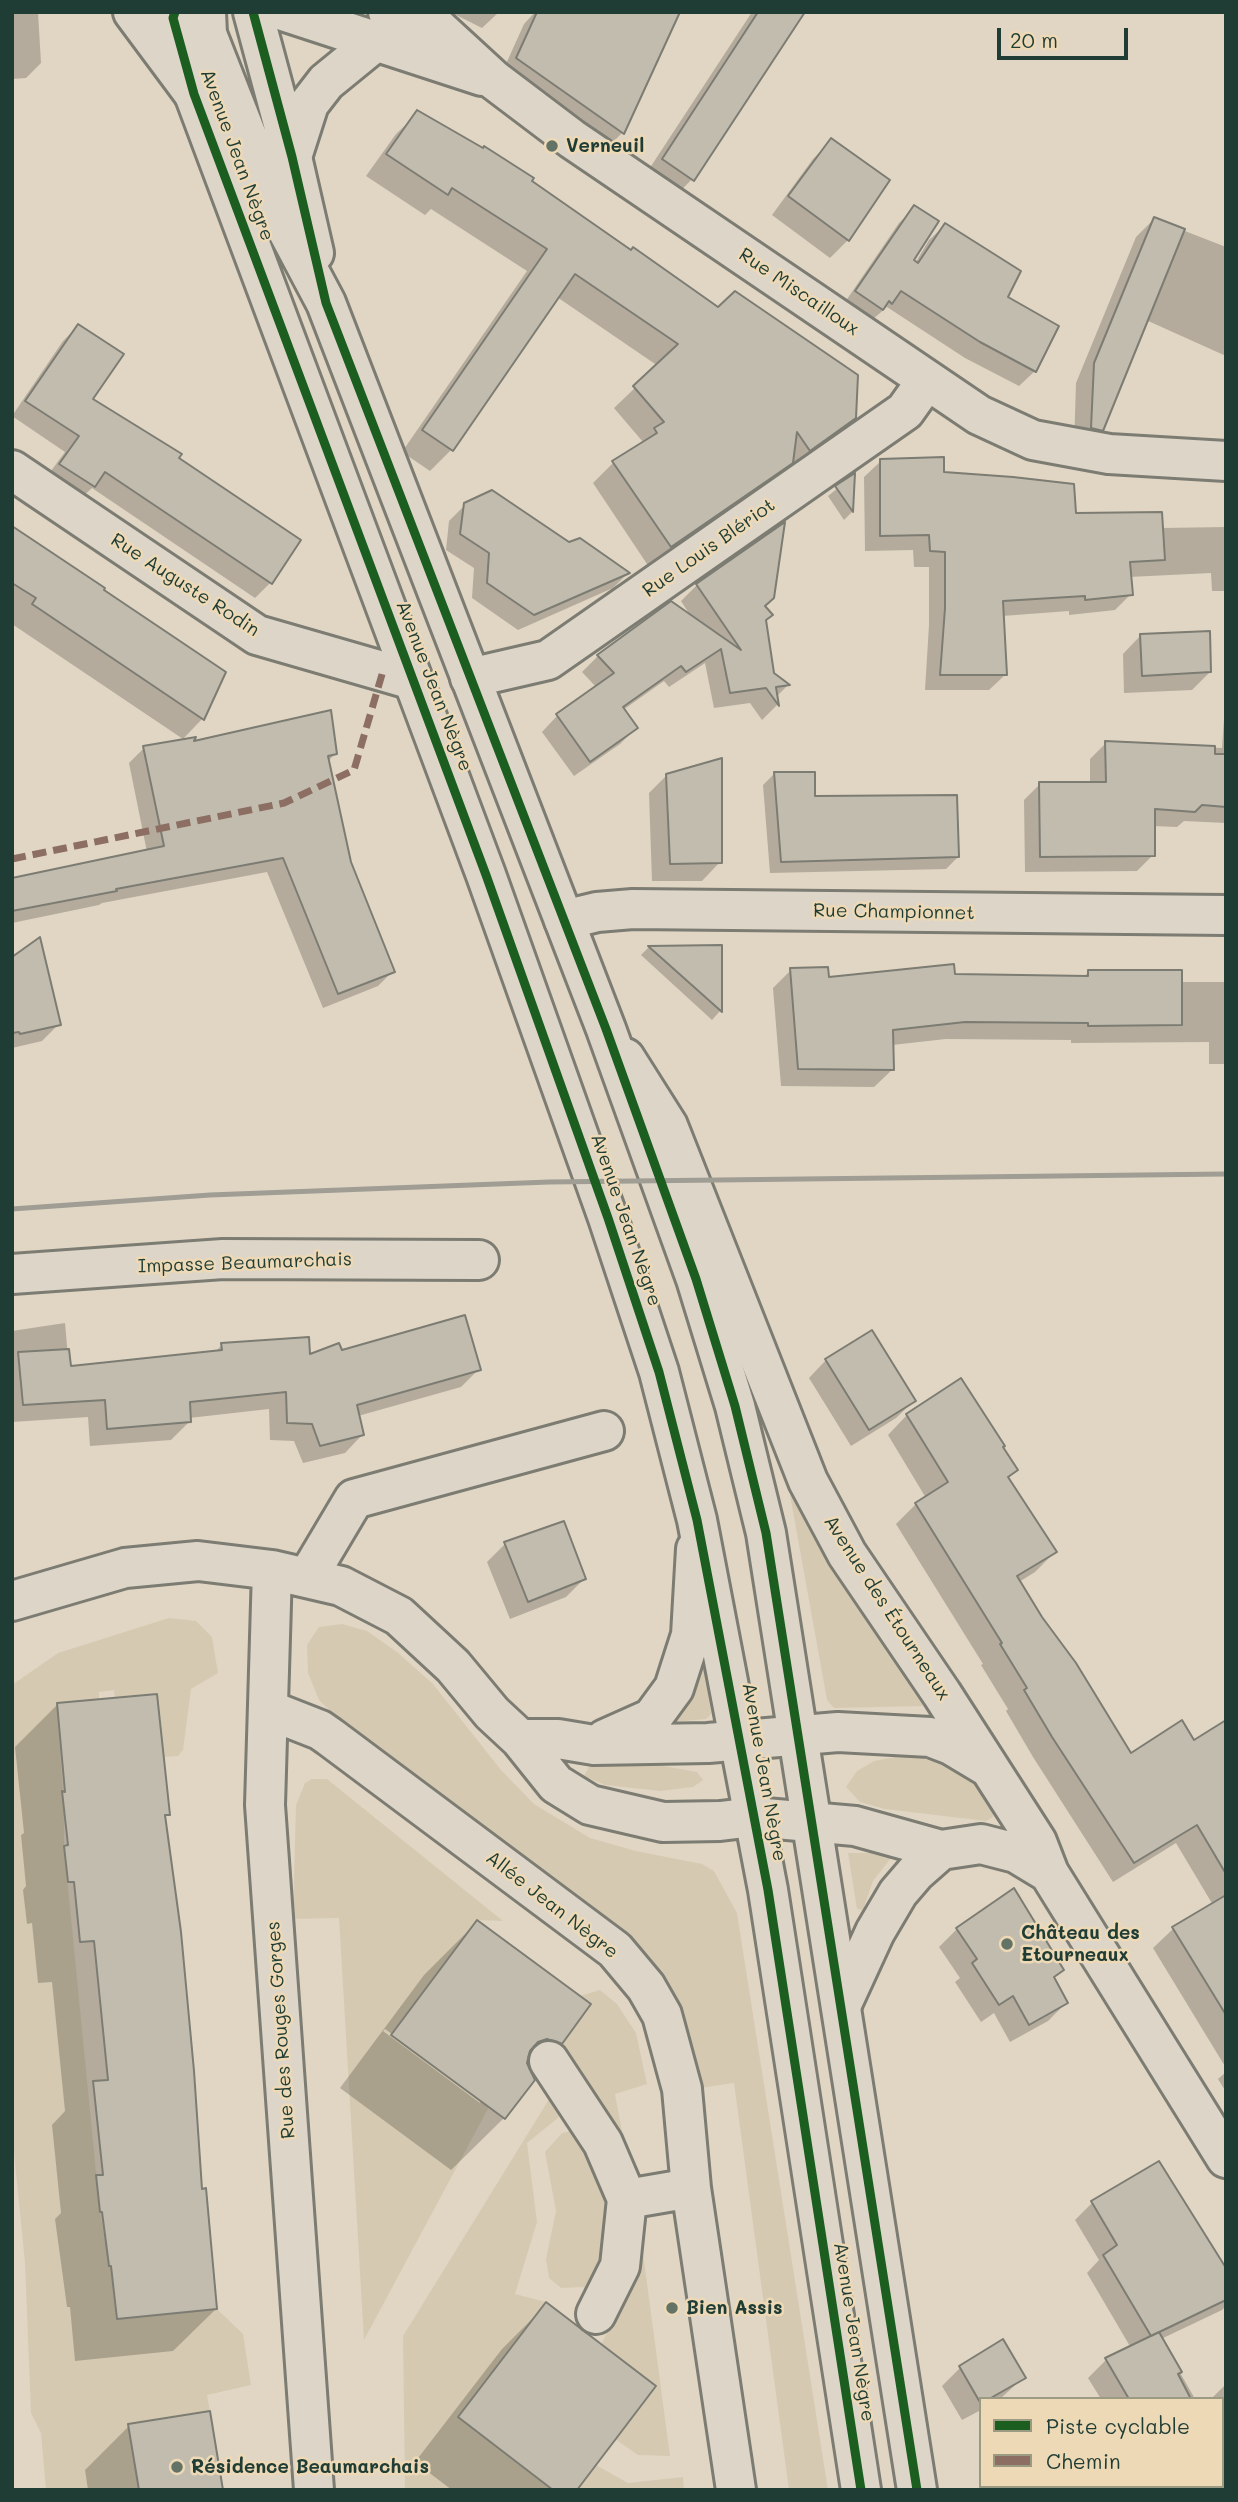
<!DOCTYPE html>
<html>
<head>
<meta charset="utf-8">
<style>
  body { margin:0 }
  #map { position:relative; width:1238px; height:2502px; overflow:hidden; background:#e1d6c4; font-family:Mali,sans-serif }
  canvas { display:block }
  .frame { position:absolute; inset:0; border:14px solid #1f3d34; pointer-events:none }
  .legend { position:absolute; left:979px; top:2397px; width:245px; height:91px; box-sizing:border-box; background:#eed9b7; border:2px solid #9b9b83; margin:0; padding:9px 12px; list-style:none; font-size:21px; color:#1f3d34 }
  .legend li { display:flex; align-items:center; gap:14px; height:35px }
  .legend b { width:35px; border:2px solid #9b9b83 }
  .scale { position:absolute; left:997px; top:28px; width:131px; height:32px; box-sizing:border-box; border:4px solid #1f3d34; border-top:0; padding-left:9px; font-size:21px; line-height:24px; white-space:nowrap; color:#1f3d34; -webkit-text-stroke:5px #eed9b7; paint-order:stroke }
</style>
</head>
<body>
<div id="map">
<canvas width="1238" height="2502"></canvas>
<div class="frame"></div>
<ul class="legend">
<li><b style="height:9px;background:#1b5e20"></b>Piste cyclable</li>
<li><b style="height:9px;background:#8d6e63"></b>Chemin</li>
</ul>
<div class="scale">20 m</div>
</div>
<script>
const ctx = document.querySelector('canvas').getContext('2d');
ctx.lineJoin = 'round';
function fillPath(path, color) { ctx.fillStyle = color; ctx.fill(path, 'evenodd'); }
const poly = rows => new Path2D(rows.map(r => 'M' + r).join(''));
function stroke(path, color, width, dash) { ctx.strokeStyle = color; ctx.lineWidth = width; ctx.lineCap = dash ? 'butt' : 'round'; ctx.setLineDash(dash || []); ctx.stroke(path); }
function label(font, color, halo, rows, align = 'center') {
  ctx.font = font + ' Mali,sans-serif'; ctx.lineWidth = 5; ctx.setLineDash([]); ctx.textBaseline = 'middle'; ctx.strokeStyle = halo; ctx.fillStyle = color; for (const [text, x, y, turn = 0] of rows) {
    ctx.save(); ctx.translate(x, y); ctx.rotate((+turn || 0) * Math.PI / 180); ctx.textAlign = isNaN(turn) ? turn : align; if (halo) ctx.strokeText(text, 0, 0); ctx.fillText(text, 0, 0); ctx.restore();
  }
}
fillPath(poly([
  [801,1490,930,1699,926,1706,834,1708,827,1700,790,1495],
  [169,1618,196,1621,212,1637,218,1673,191,1689,183,1750,178,1756,164,1757,157,1694,115,1698,114,1690,99,1692,99,1699,57,1704,64,1811,64,1846,100,2212,109,2265,111,2266,116,2318,217,2309,243,2334,251,2385,207,2395,210,2411,128,2424,139,2490,46,2490,41,2433,31,2413,25,2263,12,2133,12,1685,58,1653],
  [342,1624,367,1631,397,1652,433,1684,501,1770,534,1804,590,1838,636,1851,702,1864,714,1871,737,1913,828,2490,789,2490,734,2083,700,2088,673,1990,598,1916,354,1734,319,1700,308,1673,307,1645,319,1627],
  [698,1629,711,1714,706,1719,674,1722,673,1714],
  [911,1754,970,1775,996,1804,993,1817,986,1821,885,1809,860,1802,846,1787,857,1771,874,1761],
  [619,1764,658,1765,697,1772,703,1780,693,1787,660,1791,605,1785,584,1776,590,1765],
  [312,1779,327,1779,503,1921,476,1920,391,2035,489,2107,364,2340,339,1918,293,1919,296,1805,305,1783],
  [848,1853,895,1853,873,1881,863,1910,857,1909],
  [600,1990,617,2004,636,2033,647,2084,615,2094,628,2163,560,2046,591,2005,580,1996],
  [551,2096,559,2117,527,2143,537,2222,515,2294,546,2302,458,2417,553,2490,405,2490,403,2336],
  [580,2129,612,2214,609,2255,592,2291,583,2287,561,2288,549,2278,546,2259,556,2211,545,2152,562,2133],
  [641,2238,670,2456,638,2455,615,2439,601,2344,625,2301],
  [596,2465,628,2483,683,2477,684,2490,577,2490]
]), '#d5cab1');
fillPath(poly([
  [12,12,38,12,41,63,26,78,12,79],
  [450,12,499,12,482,28],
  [535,12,675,20,622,133,606,149,501,75,524,24],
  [752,12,803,12,692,179,669,203,640,183],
  [418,113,530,182,855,417,833,439,788,470,786,467,769,484,649,567,593,483,614,462,643,442,614,408,658,366,557,297,451,450,430,471,402,452,527,271,431,209,425,215,366,176,396,134],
  [831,141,848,240,830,258,772,215,813,159],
  [915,207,911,263,914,265,929,240,945,225,1005,298,1035,371,1019,386,965,358,887,307,866,325,841,308,899,223],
  [1154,219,1226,247,1226,356,1146,320,1101,430,1083,448,1074,446,1076,383,1136,237],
  [78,326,91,400,298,541,270,583,255,598,92,488,78,501,45,479,65,452,12,416,63,341],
  [881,461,943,473,1075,515,1161,528,1226,527,1226,591,1212,591,1211,573,1129,577,1131,594,1115,610,1069,615,1069,611,1002,616,1006,674,989,690,925,690,929,625,929,567,914,567,913,550,865,551,864,477],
  [853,476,852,512,844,520,828,496],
  [465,505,569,544,628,573,613,588,518,630,472,598,474,568,446,550,449,521],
  [12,528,102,590,203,718,183,739,12,624],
  [697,585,763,607,772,674,788,685,776,697,777,705,762,720,750,703,714,708,705,663,669,687,664,681,623,710,636,728,620,744,574,776,542,732,557,716,597,688,582,672,598,656,671,604,692,618,681,601],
  [1141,635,1210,672,1192,690,1124,693,1123,654],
  [1226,689,1226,823,1184,821,1177,827,1153,826,1153,855,1137,871,1025,872,1024,800,1040,784,1090,783,1090,759,1106,743,1222,748],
  [191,743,335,754,328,761,349,862,393,971,378,986,323,1008,267,872,102,903,99,905,12,923,12,880,147,852,129,763,144,748],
  [775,773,813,798,958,857,946,869,770,873,763,785],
  [667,775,720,862,702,881,652,881,649,793],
  [649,947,720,947,720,1011,712,1020,641,955],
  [12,960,59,1024,42,1041,12,1048],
  [791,970,827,979,953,976,1083,978,1089,971,1180,982,1226,982,1226,1064,1209,1064,1209,1042,1071,1043,1071,1040,946,1039,892,1045,893,1069,874,1087,781,1086,773,988],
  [65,1323,69,1368,214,1353,222,1345,309,1357,341,1353,479,1369,461,1387,358,1416,362,1435,345,1453,303,1463,294,1441,270,1440,269,1409,189,1418,189,1422,171,1440,90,1446,88,1417,12,1422,12,1331],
  [826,1360,914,1401,896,1418,851,1446,809,1378],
  [907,1415,1001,1448,1016,1470,1007,1479,1055,1552,1035,1572,1019,1582,1131,1755,1193,1742,1226,1722,1226,2068,1153,1948,1173,1929,1213,1905,1176,1843,1113,1882,1033,1757,1006,1711,1008,1709,981,1665,983,1664,896,1524,916,1504,926,1498,888,1435],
  [505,1544,584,1579,566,1597,510,1619,487,1562],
  [57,1705,168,1814,164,1818,200,2191,216,2309,173,2351,75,2361,70,2307,67,2307,55,2219,61,2213,52,2125,65,2111,52,1982,38,1983,32,1923,27,1924,23,1890,26,1886,21,1835,24,1833,15,1747],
  [477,1922,560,2043,530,2073,533,2079,504,2118,451,2170,340,2088,424,1975],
  [385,2029,482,2100,480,2103,383,2031],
  [957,1929,1062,1970,1053,1978,1066,2003,1048,2021,1010,2042,994,2013,981,2022,955,1982,960,1978,939,1947],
  [1226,2072,1226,2092,1218,2079],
  [1158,2163,1226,2272,1226,2306,1222,2310,1161,2339,1195,2399,1101,2399,1088,2378,1106,2360,1131,2348,1087,2273,1099,2260,1075,2220,1092,2203],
  [546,2305,575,2490,452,2490,415,2462,502,2349],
  [960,2368,1024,2377,1000,2399,981,2399,981,2410,962,2420,942,2386],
  [1226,2384,1226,2425,1222,2419,1222,2399,1211,2399],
  [129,2426,222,2490,88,2490,85,2470]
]), '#0003');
const building = poly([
  [537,12,680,12,624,134,516,58,537,12],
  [758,12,805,12,694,181,662,159,758,12],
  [417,110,483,148,484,146,534,178,532,181,631,250,633,247,718,307,735,291,858,375,856,418,810,451,797,432,793,463,671,547,612,461,657,433,654,428,664,422,633,386,678,344,575,274,453,451,422,430,547,249,452,188,448,195,386,154,417,110],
  [831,138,890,180,849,241,788,196,831,138],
  [914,205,939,221,914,260,918,263,945,223,1021,271,1008,297,1059,326,1036,372,980,342,901,291,892,304,889,301,883,310,855,291,914,205],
  [1154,217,1185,229,1103,431,1091,428,1094,363,1154,217],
  [78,324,124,354,93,399,182,454,179,458,301,540,272,584,105,472,95,487,59,464,79,436,25,401,78,324],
  [944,457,944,472,1013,477,1074,484,1076,513,1162,512,1165,560,1130,562,1133,595,1085,600,1085,596,1003,601,1007,675,940,675,945,608,945,552,930,551,929,535,880,536,880,459,944,457],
  [855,473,853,512,835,486,855,473],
  [492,490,569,542,580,538,630,573,534,615,487,583,489,553,460,534,464,503,492,490],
  [785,522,774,598,765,606,773,615,766,620,774,673,790,685,776,687,779,706,766,688,730,693,721,649,686,672,681,666,623,707,638,728,590,762,556,714,614,673,597,655,671,601,741,650,696,584,785,522],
  [12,526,105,588,104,590,226,672,204,720,32,604,36,598,12,583,12,526],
  [1210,631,1211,672,1142,676,1140,634,1210,631],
  [331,710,337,754,328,756,351,862,395,972,338,994,283,858,116,889,117,891,12,911,12,878,164,846,143,746,196,737,194,741,331,710],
  [1105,741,1215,746,1215,754,1226,754,1226,807,1202,805,1195,812,1155,809,1155,856,1040,857,1039,782,1106,782,1105,741],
  [722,758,722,863,670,864,666,774,722,758],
  [774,772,815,772,815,796,957,795,959,857,781,862,774,772],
  [40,937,61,1025,20,1034,19,1032,12,1033,12,957,40,937],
  [722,945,722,1012,648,946,722,945],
  [954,964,955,974,1088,976,1088,970,1182,970,1182,1025,1088,1026,1088,1023,965,1022,893,1030,894,1070,798,1069,790,968,828,967,829,977,954,964],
  [465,1315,481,1370,357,1405,364,1435,320,1446,312,1424,287,1423,286,1392,190,1402,191,1422,107,1429,105,1400,23,1405,18,1352,69,1349,71,1366,222,1350,221,1343,309,1337,310,1354,339,1343,342,1350,465,1315],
  [872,1330,916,1401,869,1430,825,1359,872,1330],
  [961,1378,1005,1446,1003,1447,1018,1470,1008,1477,1057,1552,1017,1576,1042,1617,1076,1663,1131,1753,1182,1720,1194,1740,1226,1720,1226,1874,1197,1825,1134,1863,1052,1737,1024,1690,1027,1688,1000,1644,1002,1643,915,1503,948,1482,906,1414,961,1378],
  [564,1521,586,1579,528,1602,504,1542,564,1521],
  [157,1694,170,1815,165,1815,181,1932,194,2071,202,2189,206,2188,217,2309,117,2319,111,2266,109,2266,102,2212,100,2212,96,2175,103,2175,93,2081,108,2080,94,1941,80,1942,74,1882,68,1882,64,1846,68,1845,62,1791,65,1792,57,1703,157,1694],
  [1014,1888,1064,1970,1054,1977,1068,2003,1029,2025,1013,1996,999,2005,972,1963,977,1959,956,1928,1014,1888],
  [1226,1895,1226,2015,1172,1927,1226,1895],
  [477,1920,591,2004,562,2044,547,2039,538,2042,530,2051,527,2063,535,2080,505,2119,391,2035,477,1920],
  [1159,2161,1226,2268,1226,2300,1151,2336,1103,2255,1117,2245,1091,2201,1159,2161],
  [546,2302,656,2386,577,2490,553,2490,458,2417,546,2302],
  [1159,2332,1182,2372,1178,2374,1191,2399,1129,2399,1105,2358,1159,2332],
  [1003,2339,1026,2378,989,2399,981,2399,981,2404,959,2366,1003,2339],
  [210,2411,223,2490,139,2490,128,2424,210,2411]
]);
fillPath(building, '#c2bcaf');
stroke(building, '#7c7c73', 2);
const minor = poly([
  [133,12,194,94],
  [286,12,482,76],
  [388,12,440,37],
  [420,12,494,80,572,139,979,415,1033,440,1109,454,1226,461],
  [292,157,309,104,326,82,375,42],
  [12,470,257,635,413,680],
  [470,678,548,660,905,411,927,380],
  [564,920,597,912,633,909,1226,915],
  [625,1058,668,1126,808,1481,847,1554,942,1694,1037,1842,1049,1873,1226,2158],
  [12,1274,223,1259,479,1260],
  [272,1570,265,1805,314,2490],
  [307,1578,354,1499,604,1431],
  [12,1601,125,1568,198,1561,272,1570,341,1586,399,1616,453,1666,492,1713,520,1739,556,1784,590,1805,663,1822,720,1821,754,1817,855,1826,941,1850],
  [269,1710,320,1730,330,1737,615,1950,646,1987,662,2015,682,2089,691,2188,736,2490],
  [520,1739,558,1739,594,1745,708,1743,838,1732,930,1737,951,1745,986,1766],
  [605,1739,652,1718,674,1688,691,1635,696,1549],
  [841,2006,875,1932,898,1893,916,1872,941,1850,981,1844,1016,1853,1049,1873],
  [549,2061,603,2143,627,2199],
  [596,2314,620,2266,627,2199,691,2188]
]);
const major = poly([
  [175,12,173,18,194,94,486,875,608,1218,659,1372,697,1520,768,1890,861,2490],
  [206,12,207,34,274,205,326,303,606,1029,696,1279,735,1406,766,1533,917,2490],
  [253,12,292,157,314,253]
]);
stroke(minor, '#7c7c73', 44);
stroke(major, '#7c7c73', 44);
stroke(minor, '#ddd5c8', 38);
stroke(major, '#ddd5c8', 38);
stroke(poly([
  [12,1209,210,1195,549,1182,1226,1174]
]), '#9f9d94', 5);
stroke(poly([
  [12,859,284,803,354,770,383,671]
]), '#8d6e63', 7, [14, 7]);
stroke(poly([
  [175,12,173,18,194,94,486,875,608,1218,659,1372,697,1520,768,1890,861,2490],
  [253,12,292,157,326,303,606,1029,696,1279,735,1406,766,1533,917,2490]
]), '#1b5e20', 9);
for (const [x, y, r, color] of [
  [552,146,7,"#637366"],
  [1007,1944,7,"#637366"],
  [672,2308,7,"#637366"],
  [177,2467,7,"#637366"]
]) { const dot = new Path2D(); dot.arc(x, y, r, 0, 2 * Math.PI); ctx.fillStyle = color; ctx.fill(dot); stroke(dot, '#eed9b7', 2.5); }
label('bold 19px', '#1f3d34', '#eed9b7', [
  ["Verneuil",566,146],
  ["Château des",1021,1933],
  ["Etourneaux",1021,1955],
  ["Bien Assis",686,2308],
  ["Résidence Beaumarchais",191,2467]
], 'left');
label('19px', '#1f3d34', '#eed9b7', [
  ["Avenue Jean Nègre",237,155,70],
  ["Rue Miscailloux",799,292,34],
  ["Rue Louis Blériot",709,548,-35],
  ["Rue Auguste Rodin",185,585,33],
  ["Avenue Jean Nègre",434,686,69],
  ["Rue Championnet",894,912,1],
  ["Avenue Jean Nègre",626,1220,71],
  ["Impasse Beaumarchais",245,1263,-2],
  ["Avenue des Étourneaux",887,1608,57],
  ["Avenue Jean Nègre",764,1772,80],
  ["Allée Jean Nègre",552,1905,38],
  ["Rue des Rouges Gorges",281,2030,-94],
  ["Avenue Jean Nègre",854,2332,81]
]);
</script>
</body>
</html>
